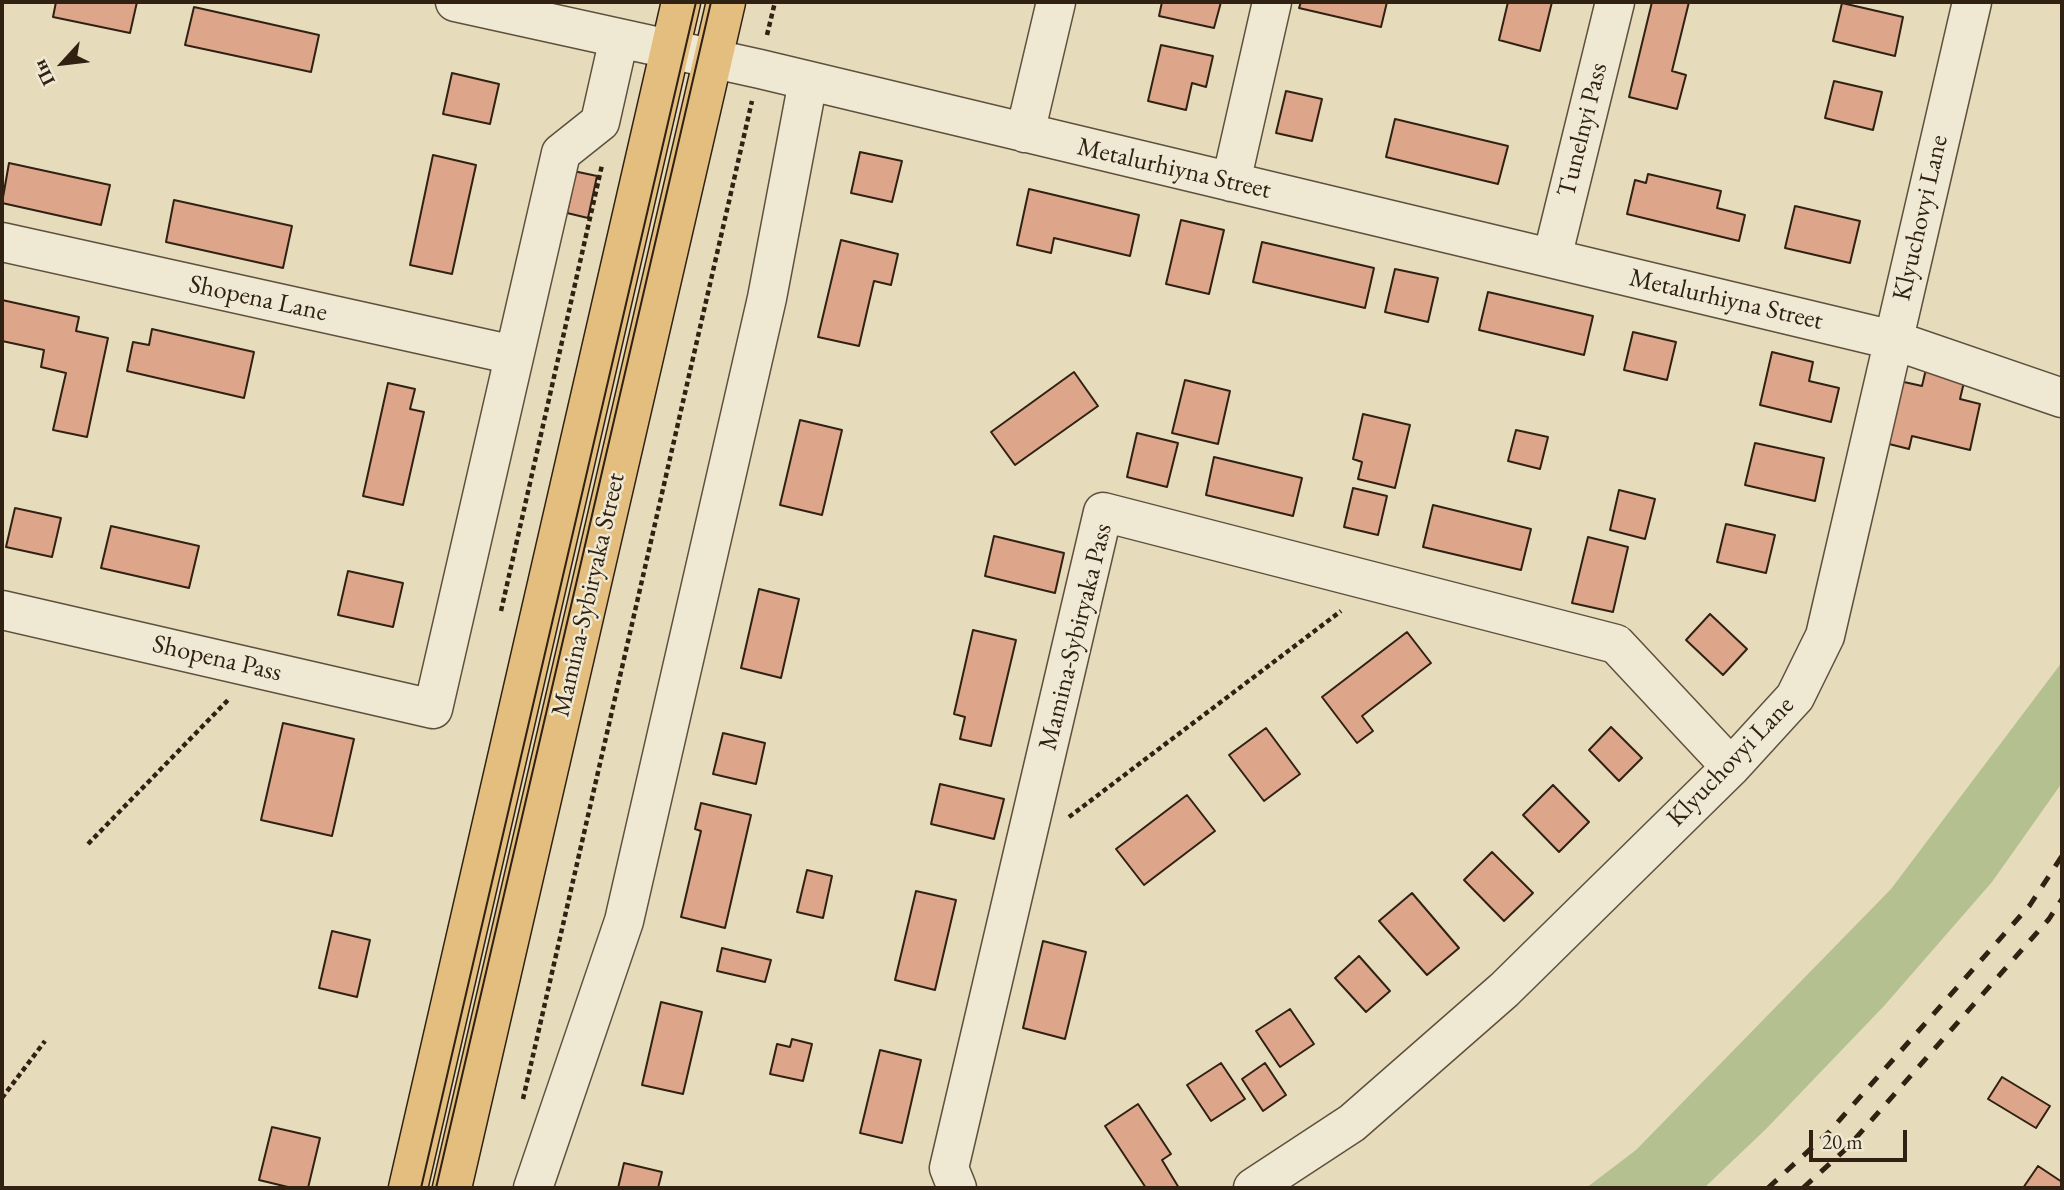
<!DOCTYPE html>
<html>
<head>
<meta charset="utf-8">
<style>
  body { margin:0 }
  #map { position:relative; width:2064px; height:1190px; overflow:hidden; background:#e6dcbc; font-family:"EB Garamond",serif }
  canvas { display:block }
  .frame { position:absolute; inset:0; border:4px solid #302113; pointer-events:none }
  .north { position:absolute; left:28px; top:28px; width:70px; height:70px; -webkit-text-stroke:5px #efe8d3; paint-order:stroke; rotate:243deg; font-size:19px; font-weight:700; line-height:28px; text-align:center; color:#302113 }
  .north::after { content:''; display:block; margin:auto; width:24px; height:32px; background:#302113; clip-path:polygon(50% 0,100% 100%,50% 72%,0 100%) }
  .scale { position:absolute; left:1809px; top:1130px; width:98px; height:32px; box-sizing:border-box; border:4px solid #302113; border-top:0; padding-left:9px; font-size:21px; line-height:24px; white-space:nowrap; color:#302113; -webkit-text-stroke:5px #efe8d3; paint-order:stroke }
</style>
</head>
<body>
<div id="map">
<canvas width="2064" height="1190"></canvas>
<div class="frame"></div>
<div class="north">Пн</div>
<div class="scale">20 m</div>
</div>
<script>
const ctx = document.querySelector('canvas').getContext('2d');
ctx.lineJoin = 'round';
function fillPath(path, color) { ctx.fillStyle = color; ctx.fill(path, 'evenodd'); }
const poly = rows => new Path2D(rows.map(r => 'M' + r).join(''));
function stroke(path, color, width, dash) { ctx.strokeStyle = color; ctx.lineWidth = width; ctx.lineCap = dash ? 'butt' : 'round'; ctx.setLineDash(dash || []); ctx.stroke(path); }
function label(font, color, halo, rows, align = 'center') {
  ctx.font = font + ' "EB Garamond",serif'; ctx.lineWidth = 5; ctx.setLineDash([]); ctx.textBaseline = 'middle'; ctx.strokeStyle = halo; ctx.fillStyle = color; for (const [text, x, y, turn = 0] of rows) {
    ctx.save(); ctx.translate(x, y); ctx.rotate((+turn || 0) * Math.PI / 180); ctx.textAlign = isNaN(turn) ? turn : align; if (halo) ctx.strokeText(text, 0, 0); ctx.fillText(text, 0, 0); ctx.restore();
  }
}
fillPath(poly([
  [2062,662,2062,783,1992,882,1884,1006,1766,1129,1704,1188,1586,1188,1636,1150,1891,889]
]), '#b5c091');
const building = poly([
  [56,2,137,2,130,33,53,17,56,2],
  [1162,2,1221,2,1214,28,1159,16,1162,2],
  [1301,2,1387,2,1381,27,1299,8,1301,2],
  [1508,2,1552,2,1540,51,1499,40,1508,2],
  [1652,2,1689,2,1672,71,1686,75,1677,109,1629,97,1652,2],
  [1842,3,1903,17,1895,56,1833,41,1842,3],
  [194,7,319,35,311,72,185,45,194,7],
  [1161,45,1213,56,1206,87,1192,83,1186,110,1148,101,1161,45],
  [452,73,499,84,490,124,443,114,452,73],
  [1834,81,1882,92,1873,130,1825,118,1834,81],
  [1286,91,1322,99,1312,141,1276,133,1286,91],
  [1395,119,1508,146,1498,184,1386,157,1395,119],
  [860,152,902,161,892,202,851,193,860,152],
  [433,155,476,165,452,274,410,265,433,155],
  [9,163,110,185,101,225,2,203,9,163],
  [564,169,597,176,588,218,567,213,571,194,559,191,564,169],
  [1648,174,1721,191,1717,208,1745,215,1739,241,1627,214,1635,180,1646,183,1648,174],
  [1029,189,1139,215,1130,256,1054,238,1051,253,1017,245,1029,189],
  [174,200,292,226,283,268,166,242,174,200],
  [1795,206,1860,221,1850,263,1785,248,1795,206],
  [1181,220,1224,230,1209,294,1166,284,1181,220],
  [841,240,898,254,891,285,874,281,859,346,818,337,841,240],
  [1262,242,1374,268,1365,308,1253,282,1262,242],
  [1395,269,1438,278,1428,322,1385,312,1395,269],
  [1488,292,1593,316,1584,355,1479,330,1488,292],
  [2,300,79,317,76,331,108,338,87,437,53,430,66,373,41,367,44,350,2,341,2,300],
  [152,329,254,352,244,398,127,371,133,342,149,345,152,329],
  [1633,332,1676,342,1667,380,1624,370,1633,332],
  [1772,352,1813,362,1809,381,1839,388,1831,422,1760,405,1772,352],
  [1926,369,1965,378,1960,399,1980,404,1970,450,1912,436,1909,449,1881,442,1895,380,1922,386,1926,369],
  [1074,372,1098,406,1015,465,991,432,1074,372],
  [1185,380,1230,391,1218,444,1172,433,1185,380],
  [388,383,415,389,410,409,424,412,403,505,363,496,388,383],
  [1363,414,1410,425,1395,488,1358,479,1362,462,1353,459,1363,414],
  [800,420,842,430,822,515,780,505,800,420],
  [1516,430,1548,437,1540,469,1508,461,1516,430],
  [1137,433,1178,443,1167,487,1127,477,1137,433],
  [1755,443,1824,458,1815,501,1745,485,1755,443],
  [1214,457,1302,478,1293,516,1206,495,1214,457],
  [1353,488,1387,496,1378,535,1344,527,1353,488],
  [1619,490,1655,499,1645,539,1610,530,1619,490],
  [1433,505,1531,529,1521,570,1423,547,1433,505],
  [15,508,61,518,52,557,6,547,15,508],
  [1726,524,1775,535,1766,573,1717,562,1726,524],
  [111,526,199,546,189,588,101,568,111,526],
  [994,536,1064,553,1055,593,985,576,994,536],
  [1588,537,1628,547,1613,612,1572,603,1588,537],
  [348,571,403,583,393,627,338,615,348,571],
  [759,589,799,599,781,678,741,668,759,589],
  [1710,614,1747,649,1723,675,1686,640,1710,614],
  [973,630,1016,640,991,746,960,739,965,717,954,714,973,630],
  [1407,632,1431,663,1362,716,1373,731,1357,743,1322,697,1407,632],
  [283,723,354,739,332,836,261,820,283,723],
  [1611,727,1642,758,1619,781,1589,750,1611,727],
  [1266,728,1300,774,1264,801,1229,755,1266,728],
  [723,733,765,743,756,784,713,774,723,733],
  [940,784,1004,799,994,839,931,824,940,784],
  [1553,785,1589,822,1559,852,1523,815,1553,785],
  [1187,795,1215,831,1144,885,1116,849,1187,795],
  [701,803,751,815,725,928,681,917,701,831,695,829,701,803],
  [1492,852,1533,893,1504,921,1464,880,1492,852],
  [807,870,832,876,823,918,797,912,807,870],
  [916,891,956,900,935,990,895,980,916,891],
  [1412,893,1459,948,1427,975,1379,921,1412,893],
  [332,931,370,940,357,997,319,988,332,931],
  [1043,941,1086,952,1065,1039,1023,1028,1043,941],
  [722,948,771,960,765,982,717,971,722,948],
  [1359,956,1390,991,1366,1012,1335,978,1359,956],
  [661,1002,702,1012,683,1094,642,1085,661,1002],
  [1290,1009,1314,1044,1280,1067,1256,1031,1290,1009],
  [792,1039,812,1044,803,1081,770,1074,777,1044,790,1047,792,1039],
  [880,1050,921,1060,902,1143,860,1133,880,1050],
  [1221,1063,1245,1099,1211,1121,1187,1085,1221,1063],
  [1265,1063,1286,1095,1263,1111,1242,1079,1265,1063],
  [2002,1077,2050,1106,2036,1128,1988,1099,2002,1077],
  [1138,1104,1171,1154,1162,1160,1179,1188,1146,1188,1105,1126,1138,1104],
  [272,1127,320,1138,308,1188,292,1188,259,1180,272,1127],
  [624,1163,662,1172,658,1188,618,1188,624,1163],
  [2038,1166,2062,1182,2062,1188,2023,1188,2038,1166]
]);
fillPath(building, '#dda58a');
stroke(building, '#302113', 2);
const minor = poly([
  [455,2,760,69,1893,340,2062,398],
  [1025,133,1056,2],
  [1231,182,1272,2],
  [2,242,514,355],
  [1552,258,1615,2],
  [2,610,433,709,561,153,600,122,619,38],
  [533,1188,624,921,767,298,808,81],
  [957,1188,949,1168,1103,512,1616,644,1731,767],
  [1253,1188,1352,1123,1504,990,1731,767,1795,697,1825,636,1972,2]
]);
const major = poly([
  [408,1188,681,2],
  [452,1188,726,2]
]);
stroke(minor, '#5e503d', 41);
stroke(major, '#302113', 41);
stroke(poly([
  [767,35,775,2],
  [501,611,602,165],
  [1069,817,1341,611],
  [88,844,229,699],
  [2,1098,45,1041],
  [523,1099,752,101]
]), '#302113', 4.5, [5, 3.5]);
stroke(minor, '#efe8d3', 38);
stroke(major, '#e3be7e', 38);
stroke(poly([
  [421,1188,696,2],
  [436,1188,711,2]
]), '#302113', 2);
stroke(poly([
  [1768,1188,1829,1132,2030,905,2062,856],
  [1803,1188,1846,1149,2049,919,2062,899]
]), '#302113', 5, [12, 12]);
label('26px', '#302113', '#efe8d3', [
  ["Tunelnyi Pass",1583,130,-76],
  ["Metalurhiyna Street",1174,169,13],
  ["Klyuchovyi Lane",1921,218,-77],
  ["Shopena Lane",258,299,12],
  ["Metalurhiyna Street",1726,300,13],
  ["Mamina-Sybiryaka Street",589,595,-77],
  ["Mamina-Sybiryaka Pass",1076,637,-76],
  ["Shopena Pass",217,659,13],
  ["Klyuchovyi Lane",1731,762,-46]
]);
</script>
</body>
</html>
